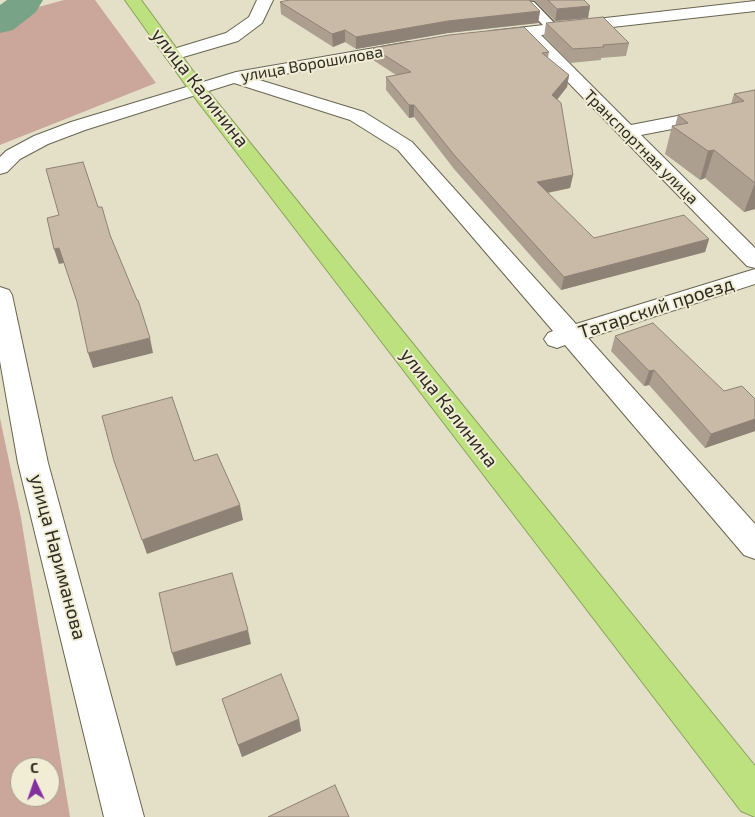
<!DOCTYPE html>
<html>
<head>
<meta charset="utf-8">
<style>
  body { margin:0 }
  #map { position:relative; width:755px; height:817px; overflow:hidden; background:#e4e0c8; font-family:"Exo 2",sans-serif }
  canvas { display:block }
  .north { position:absolute; left:10px; top:757px; width:50px; height:50px; box-sizing:border-box; background:#f1edd5; border:1px solid #a39f8d; border-radius:50%; rotate:357deg; font-size:14px; font-weight:700; line-height:20px; text-align:center; color:#2d2b22 }
  .north::after { content:''; display:block; margin:auto; width:18px; height:22px; background:#84309e; clip-path:polygon(50% 0,100% 100%,50% 72%,0 100%) }
</style>
</head>
<body>
<div id="map">
<canvas width="755" height="817"></canvas>
<div class="north">С</div>
</div>
<script>
const ctx = document.querySelector('canvas').getContext('2d');
ctx.lineJoin = 'round';
function fillPath(path, color) { ctx.fillStyle = color; ctx.fill(path, 'evenodd'); }
const poly = rows => new Path2D(rows.map(r => 'M' + r).join(''));
function stroke(path, color, width, dash) { ctx.strokeStyle = color; ctx.lineWidth = width; ctx.lineCap = dash ? 'butt' : 'round'; ctx.setLineDash(dash || []); ctx.stroke(path); }
function label(font, color, halo, rows, align = 'center') {
  ctx.font = font + ' "Exo 2",sans-serif'; ctx.lineWidth = 4; ctx.setLineDash([]); ctx.textBaseline = 'middle'; ctx.strokeStyle = halo; ctx.fillStyle = color; for (const [text, x, y, turn = 0] of rows) {
    ctx.save(); ctx.translate(x, y); ctx.rotate((+turn || 0) * Math.PI / 180); ctx.textAlign = isNaN(turn) ? turn : align; if (halo) ctx.strokeText(text, 0, 0); ctx.fillText(text, 0, 0); ctx.restore();
  }
}
fillPath(poly([
  [64,0,95,0,156,83,0,145,0,27,16,20,31,9],
  [0,418,21,518,70,817,0,817],
  [20,767,50,767,50,797,20,797]
]), '#caa79a');
fillPath(poly([
  [24,5,31,9,16,20,0,27,0,9]
]), '#79a386');
fillPath(poly([
  [7,0,43,0,36,12,13,30,0,33,0,5,7,0]
]), '#79a386');
const lane = poly([
  [507,0,534,2,560,29,554,33,550,32,526,8,507,0]
]);
const street = poly([
  [257,0,273,0,262,23,238,41,173,60,167,59,164,55,167,51,226,33,249,17,257,0],
  [755,1,755,11,541,35,631,125,755,101,755,113,641,135,755,248,755,268,747,266,524,37,491,41,485,39,483,36,485,33,491,31,755,1],
  [409,42,415,43,417,47,415,51,256,79,364,112,412,142,576,324,755,269,755,284,588,338,755,524,755,559,744,555,565,345,557,348,548,345,544,339,548,333,553,331,398,150,350,120,234,83,85,130,48,144,20,159,7,172,0,174,0,157,6,151,34,136,71,122,236,72,409,42],
  [0,287,9,290,12,295,48,463,144,817,104,817,18,463,0,361,0,287]
]);
const highway = poly([
  [125,0,141,0,204,86,755,766,755,817,741,811,192,94,125,0]
]);
stroke(lane, '#696550', 3);
stroke(street, '#696550', 2);
stroke(highway, '#8aa15e', 2);
fillPath(lane, '#fff');
fillPath(street, '#fff');
fillPath(highway, '#bce17e');
fillPath(poly([
  [289,0,584,0,590,6,588,18,555,21,535,1,529,0,540,11,538,23,448,33,356,49,345,42,333,47,281,14,280,2],
  [546,23,629,43,626,56,601,58,601,60,570,63,544,36],
  [373,48,549,52,548,58,569,75,567,87,557,100,573,175,570,188,548,193,594,238,709,239,705,252,561,290,454,169,414,117,409,118,386,90,386,77,396,75,373,60],
  [755,90,755,209,744,212,705,178,700,180,665,154,672,126,675,126,678,115,731,104,734,94],
  [615,336,724,391,755,399,755,431,705,448,649,385,644,386,611,351],
  [222,699,299,719,301,731,242,757]
]), '#ad9f90');
fillPath(poly([
  [590,6,588,18,555,21,557,9],
  [540,11,538,23,448,33,356,49,356,37,448,21],
  [345,30,345,42,333,47,332,34],
  [569,75,567,87,550,108,552,95],
  [409,105,414,105,414,117,409,118],
  [714,150,705,178,700,180,708,151],
  [573,175,570,188,535,195,537,182],
  [755,183,755,209,744,212],
  [709,239,705,252,561,290,564,277],
  [59,248,64,263,59,264,54,249],
  [150,338,153,353,93,368,88,353],
  [654,370,649,385,644,386,649,371],
  [755,419,755,431,705,448,711,434],
  [240,505,243,520,147,554,142,540],
  [248,630,251,644,176,666,172,653],
  [299,719,301,731,242,757,238,745]
]), '#8d8275');
const building = poly([
  [289,0,529,0,540,11,448,21,356,37,345,30,332,34,280,2,289,0],
  [548,0,584,0,590,6,557,9,548,0],
  [603,17,629,43,603,45,604,47,573,49,546,23,603,17],
  [524,27,549,52,542,53,569,75,552,95,561,103,573,175,537,182,594,238,684,215,709,239,564,277,455,156,414,105,409,105,386,77,411,72,373,48,449,35,524,27],
  [755,90,755,183,714,150,708,151,672,126,688,123,678,115,744,101,734,94,755,90],
  [83,162,98,207,102,207,110,235,137,300,138,300,150,338,88,353,77,302,59,248,54,249,47,218,59,215,46,169,83,162],
  [653,323,724,391,742,386,755,399,755,419,711,434,654,370,649,371,615,336,653,323],
  [172,397,194,461,217,454,240,505,142,540,114,461,102,416,172,397],
  [232,573,248,630,172,653,159,593,232,573],
  [281,674,299,719,238,745,222,699,281,674],
  [335,785,349,817,268,817,335,785]
]);
fillPath(building, '#c9b9a7');
stroke(building, '#8d8275', 1);
label('16px', '#2d2b22', '#f1edd5', [
  ["улица Ворошилова",312,64,-10],
  ["Транспортная улица",641,147,45]
]);
label('19px', '#2d2b22', '#f1edd5', [
  ["улица Калинина",200,88,52],
  ["Татарский проезд",656,308,-18],
  ["улица Калинина",449,408,52],
  ["улица Нариманова",58,557,75]
]);
</script>
</body>
</html>
